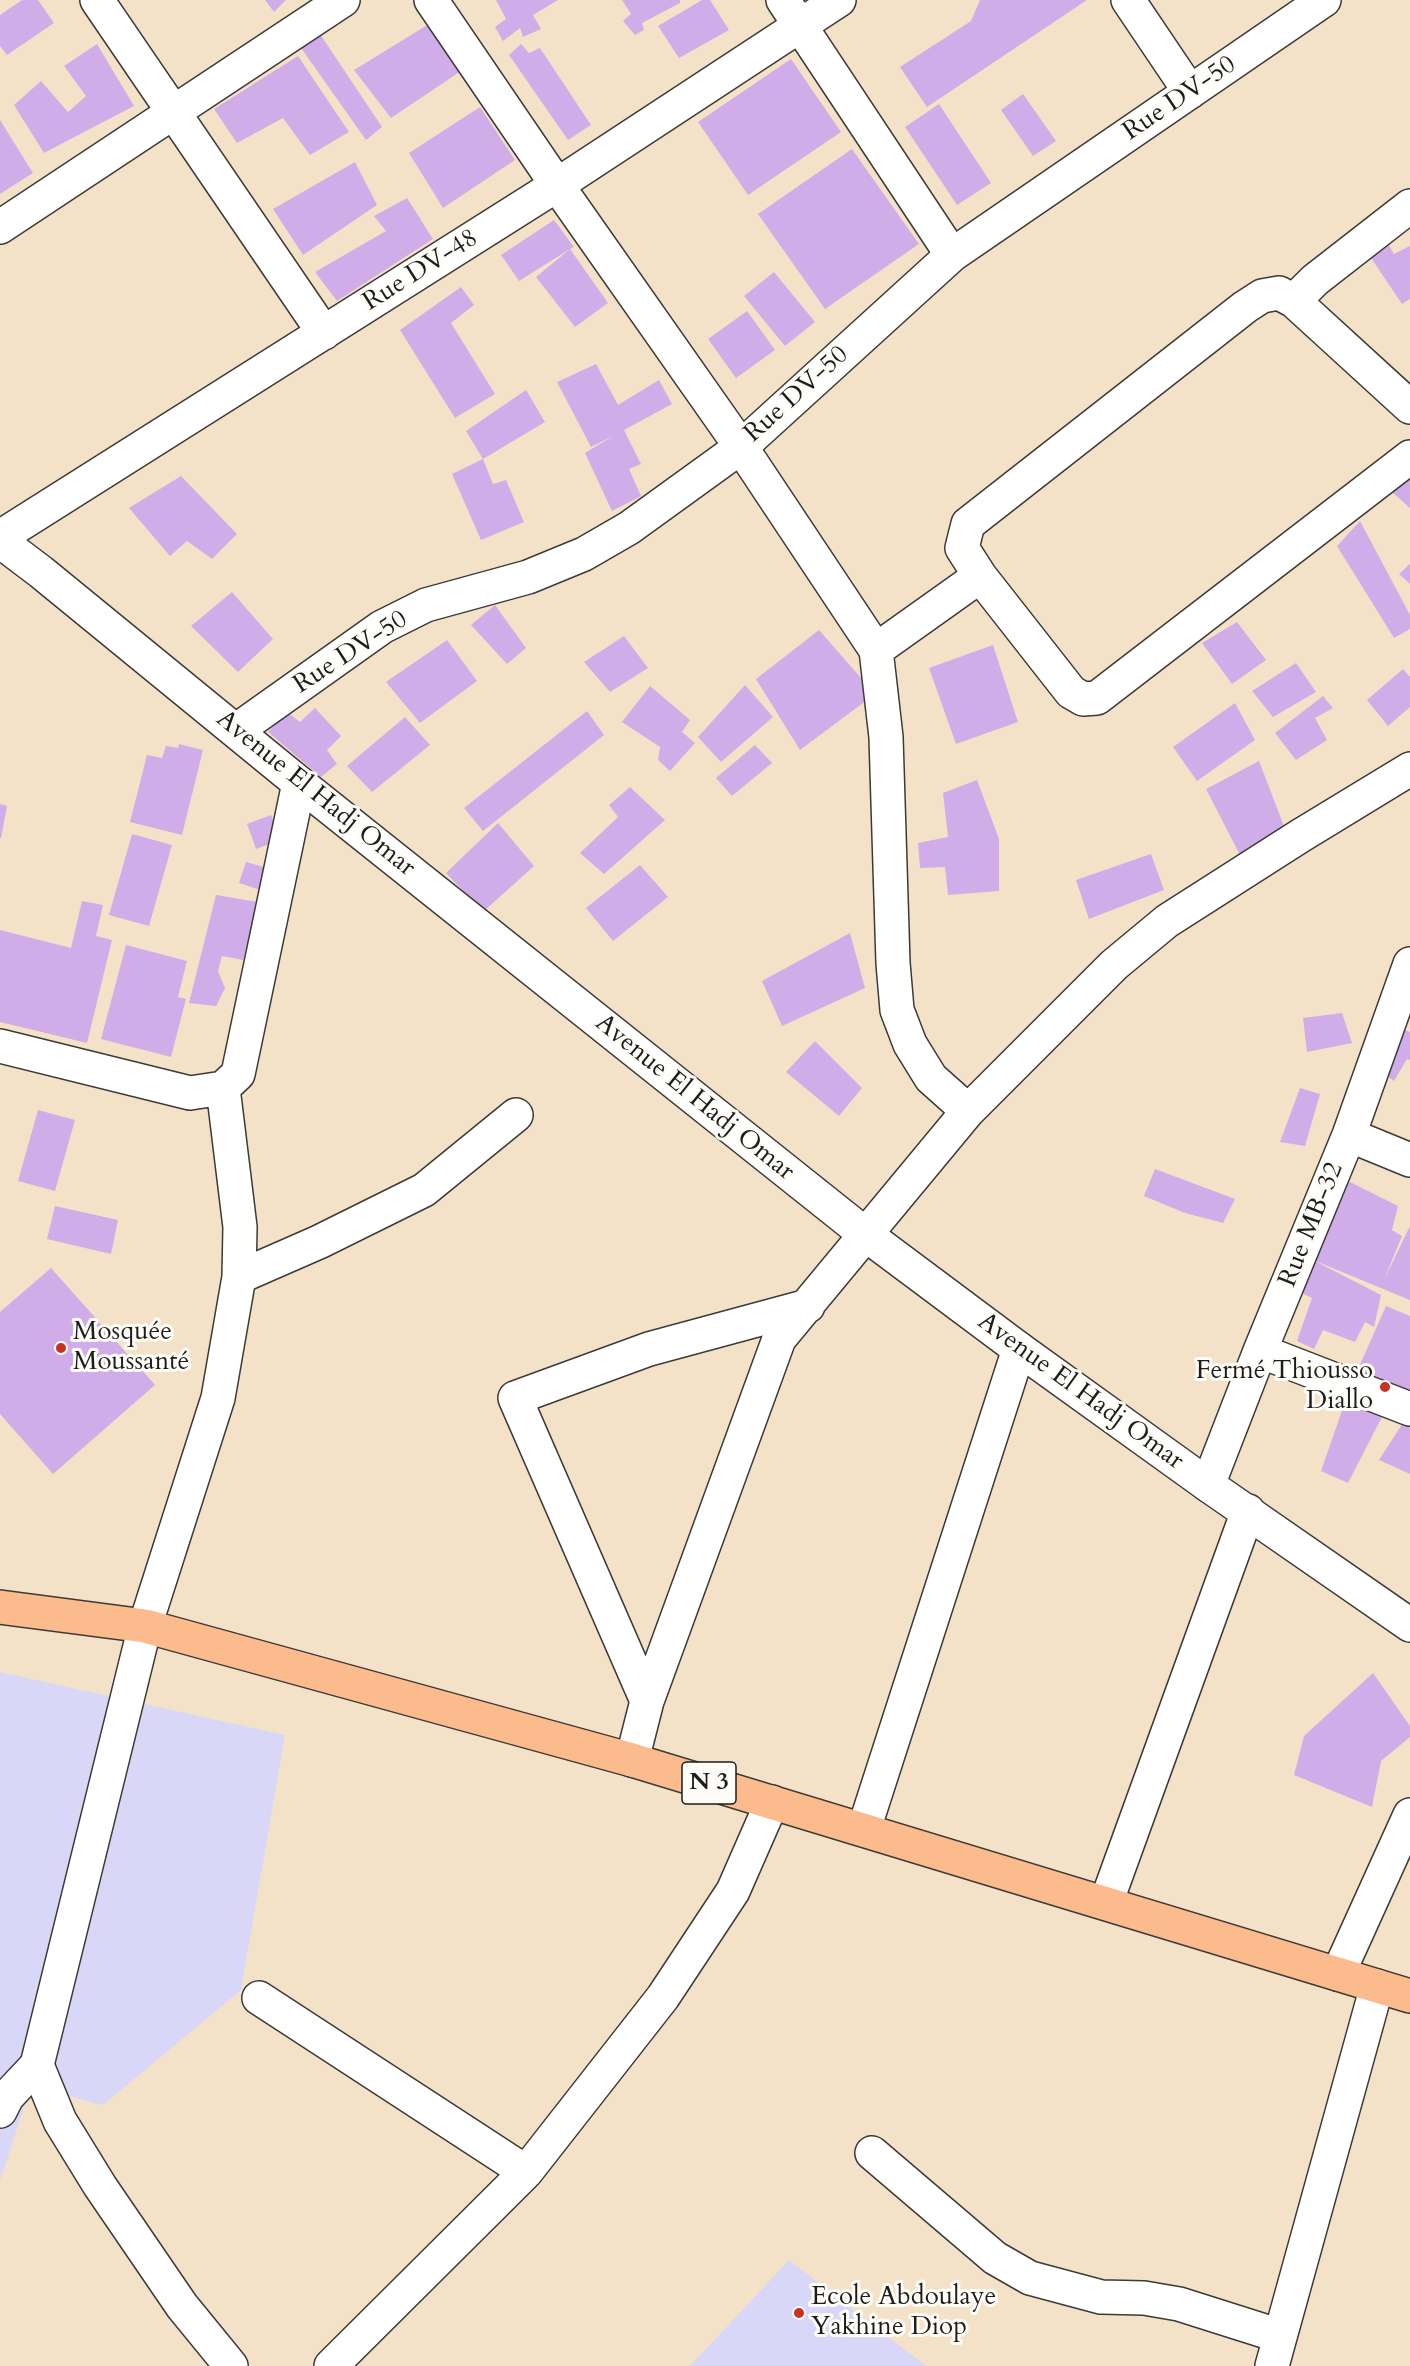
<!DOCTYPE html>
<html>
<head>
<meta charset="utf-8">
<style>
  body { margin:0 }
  canvas { display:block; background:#f4e2c8 }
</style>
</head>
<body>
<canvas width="1410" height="2366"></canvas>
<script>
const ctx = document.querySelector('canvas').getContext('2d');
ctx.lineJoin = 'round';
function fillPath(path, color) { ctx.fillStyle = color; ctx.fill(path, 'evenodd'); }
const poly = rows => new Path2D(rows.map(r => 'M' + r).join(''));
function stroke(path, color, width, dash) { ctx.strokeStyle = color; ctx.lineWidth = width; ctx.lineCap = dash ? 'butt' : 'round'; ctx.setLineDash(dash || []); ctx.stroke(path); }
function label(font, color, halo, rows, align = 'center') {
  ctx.font = font + ' Cardo,serif'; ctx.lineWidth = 6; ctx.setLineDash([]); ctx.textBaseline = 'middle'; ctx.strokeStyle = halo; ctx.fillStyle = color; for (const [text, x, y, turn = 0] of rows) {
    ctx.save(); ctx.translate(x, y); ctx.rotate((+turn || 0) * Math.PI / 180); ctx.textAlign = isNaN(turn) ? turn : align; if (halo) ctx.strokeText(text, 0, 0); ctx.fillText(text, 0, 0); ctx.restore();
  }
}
fillPath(poly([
  [0,1672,285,1735,241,1990,103,2105,31,2086,0,2181],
  [789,2260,926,2366,690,2366]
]), '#d8d7f8');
fillPath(poly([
  [22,0,38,0,54,23,7,55,0,46,0,15],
  [265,0,286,0,274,12],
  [496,0,558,0,533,15,541,29,523,37,520,28,503,41,495,27,506,19],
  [622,0,680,0,680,3,642,23,644,30,635,35,623,21,631,14],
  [702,0,710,0,729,30,679,58,658,26],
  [980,0,1087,0,927,107,900,67,971,21],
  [429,24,461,71,391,118,354,70],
  [318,31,382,127,366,140,299,45],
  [97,44,134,106,44,153,14,105,41,81,68,112,86,96,64,66],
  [521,44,529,53,540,48,591,125,568,140,509,55],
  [298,56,349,132,310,155,283,118,237,143,214,109],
  [791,59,841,132,748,195,698,122],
  [1023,94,1056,141,1033,156,1001,110],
  [939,104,991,183,957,205,905,127],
  [480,107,515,160,443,208,409,153],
  [0,120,33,173,0,194],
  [852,149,919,244,825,309,758,214],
  [355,162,377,205,303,255,273,209],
  [407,198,433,239,337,301,315,272,386,231,374,216],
  [554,220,574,247,570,249,608,303,575,327,536,277,570,249,519,281,501,255],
  [1388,244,1394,254,1410,246,1410,299,1402,304,1367,252],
  [774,272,815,322,785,346,744,296],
  [461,287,474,305,451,323,495,394,455,418,400,330],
  [747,311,775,350,736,378,708,339],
  [596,364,618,405,659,380,672,404,624,430,641,464,629,469,641,496,612,511,585,453,613,436,591,447,557,382],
  [526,390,545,422,483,459,466,431],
  [483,459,493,484,506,480,524,522,481,540,452,474],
  [1410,475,1410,508,1392,492],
  [181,476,237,534,212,559,187,541,170,556,129,508],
  [1360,521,1410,615,1410,629,1394,638,1337,546],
  [1410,564,1410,584,1399,574],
  [232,592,273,639,238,672,191,626],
  [495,605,526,648,507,664,471,625],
  [1237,622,1266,660,1232,684,1202,643],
  [819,630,875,694,800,750,756,679],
  [624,636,648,668,610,692,584,662],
  [447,640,477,681,420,723,386,682],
  [993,645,1018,722,956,744,929,668],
  [1296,663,1316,692,1273,717,1252,691],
  [1403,669,1410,677,1410,707,1388,726,1367,700],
  [745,685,773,717,721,762,698,737],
  [650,686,690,720,682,732,695,743,670,771,658,760,660,747,622,722],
  [1323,696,1333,708,1315,718,1327,740,1296,760,1275,733],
  [1235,703,1255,740,1197,781,1173,747],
  [315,708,341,736,327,750,337,764,321,777,268,732,287,712,300,722],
  [587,711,604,735,483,831,464,808],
  [405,717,430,745,372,792,347,766],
  [179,744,203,750,182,835,130,822,147,755,162,758,166,746,178,748],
  [755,745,772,763,732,796,716,778],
  [1259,761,1287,834,1240,855,1206,789],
  [977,780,999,839,999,891,948,895,945,867,920,868,918,843,948,837,943,793],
  [630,787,665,820,604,874,580,853,618,817,609,805],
  [0,804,7,806,1,838,0,838],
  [271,815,280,840,256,849,247,824],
  [498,823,534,866,483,912,446,873],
  [132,834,172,845,149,926,109,915],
  [1151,854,1164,890,1089,919,1076,880],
  [246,862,271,869,263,891,239,883],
  [640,865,668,897,613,941,586,908],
  [216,895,258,902,243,960,222,956,218,971,225,988,216,1006,189,1003],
  [82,901,103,905,96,936,112,940,87,1043,0,1022,0,930,71,948],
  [850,933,865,988,782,1026,762,981],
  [126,945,187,961,178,997,186,999,171,1057,101,1039],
  [1342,1013,1352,1043,1307,1052,1303,1018],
  [1400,1028,1410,1032,1410,1060,1407,1059,1394,1081,1380,1071],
  [815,1041,862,1088,839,1116,786,1072],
  [1300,1088,1320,1094,1305,1146,1280,1142],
  [38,1110,75,1120,55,1191,18,1181],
  [1155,1169,1235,1199,1223,1223,1185,1213,1144,1196],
  [1350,1182,1398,1206,1392,1230,1402,1236,1384,1280,1410,1226,1410,1300,1313,1260,1381,1295,1374,1327,1365,1322,1355,1342,1323,1330,1314,1349,1297,1341,1312,1298,1292,1288,1336,1189],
  [55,1206,118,1220,111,1254,47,1239],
  [51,1268,155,1385,53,1474,0,1414,0,1312],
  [1386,1306,1410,1316,1410,1395,1355,1376],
  [1346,1399,1385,1411,1348,1483,1321,1471],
  [1406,1418,1410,1419,1410,1474,1379,1460],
  [1373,1673,1410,1726,1410,1737,1381,1761,1372,1807,1294,1775,1304,1736]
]), '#d0ade8');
const minor = poly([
  [97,0,324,333],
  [431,0,557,185,741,447,876,650,886,737,893,963,897,1010,910,1044,931,1078,968,1111,779,1339,647,1701,632,1760],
  [783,0,952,255],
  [1128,0,1190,92],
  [1410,206,1315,280,1294,301,1410,407],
  [0,227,343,0],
  [0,537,557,185,839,0],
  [980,576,962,548,968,524,1245,307,1262,296,1279,293,1294,301],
  [876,650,980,576,1071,692,1083,699,1097,698,1410,457],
  [237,730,382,627,426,605,528,577,584,554,629,528,741,447,952,255,1324,0],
  [0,1046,190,1093,223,1088,238,1074,299,783],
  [968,1111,1114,965,1167,921,1300,836,1410,769],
  [1349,1135,1410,1160],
  [239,1277,319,1242,424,1190,516,1115],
  [1260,1351,1410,1409],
  [1208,1485,1260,1351,1349,1135,1410,964],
  [145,1626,218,1398,239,1277,240,1227,223,1088],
  [647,1701,515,1398,649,1349,808,1306],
  [864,1829,1019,1349],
  [1106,1903,1248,1511],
  [1338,1974,1410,1815],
  [259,1998,526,2172],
  [0,2111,7,2097,37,2065],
  [872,2153,995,2258,1030,2278,1101,2297,1144,2298,1179,2304,1280,2336],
  [331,2366,526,2172,663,1997,733,1891,772,1802],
  [1272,2366,1377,1986]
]);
const tertiary = poly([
  [0,541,41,572,299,783,865,1234,1019,1349,1208,1485,1410,1625],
  [145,1626,37,2065,60,2121,100,2186,182,2306,231,2366]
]);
const primary = poly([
  [0,1607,145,1626,632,1760,1410,1996]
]);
stroke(minor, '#3c3a36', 36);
stroke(tertiary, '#3c3a36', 36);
stroke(primary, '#3c3a36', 36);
stroke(minor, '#fff', 33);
stroke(tertiary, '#fff', 33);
stroke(primary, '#fbbb8d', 33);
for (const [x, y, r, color] of [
  [61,1348,6,"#c8321e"],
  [1385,1387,6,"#c8321e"],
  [799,2313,6,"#c8321e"]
]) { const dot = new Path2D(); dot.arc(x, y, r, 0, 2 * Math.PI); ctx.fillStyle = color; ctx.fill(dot); stroke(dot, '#fdfcf7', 2); }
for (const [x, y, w] of [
  [709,1783,54]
]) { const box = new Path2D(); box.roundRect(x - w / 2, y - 21, w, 42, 4.5); ctx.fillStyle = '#fdfcf7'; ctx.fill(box); stroke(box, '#1c1c1c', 1.5); }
label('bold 24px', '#1c1c1c', null, [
  ["N 3",709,1783]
]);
label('26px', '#1c1c1c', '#fdfcf7', [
  ["Rue DV-50",1180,99,-34],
  ["Rue DV-48",421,271,-32],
  ["Rue DV-50",797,395,-42],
  ["Rue DV-50",351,653,-33],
  ["Avenue El Hadj Omar",315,794,39],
  ["Avenue El Hadj Omar",694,1098,39],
  ["Rue MB-32",1312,1225,-68],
  ["Avenue El Hadj Omar",1080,1392,36]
]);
label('26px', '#1c1c1c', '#fdfcf7', [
  ["Mosquée",73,1333],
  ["Moussanté",73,1363],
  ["Fermé Thiousso",1373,1372,"right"],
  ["Diallo",1373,1402,"right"],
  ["Ecole Abdoulaye",811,2298],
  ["Yakhine Diop",811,2328]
], 'left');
</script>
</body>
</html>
